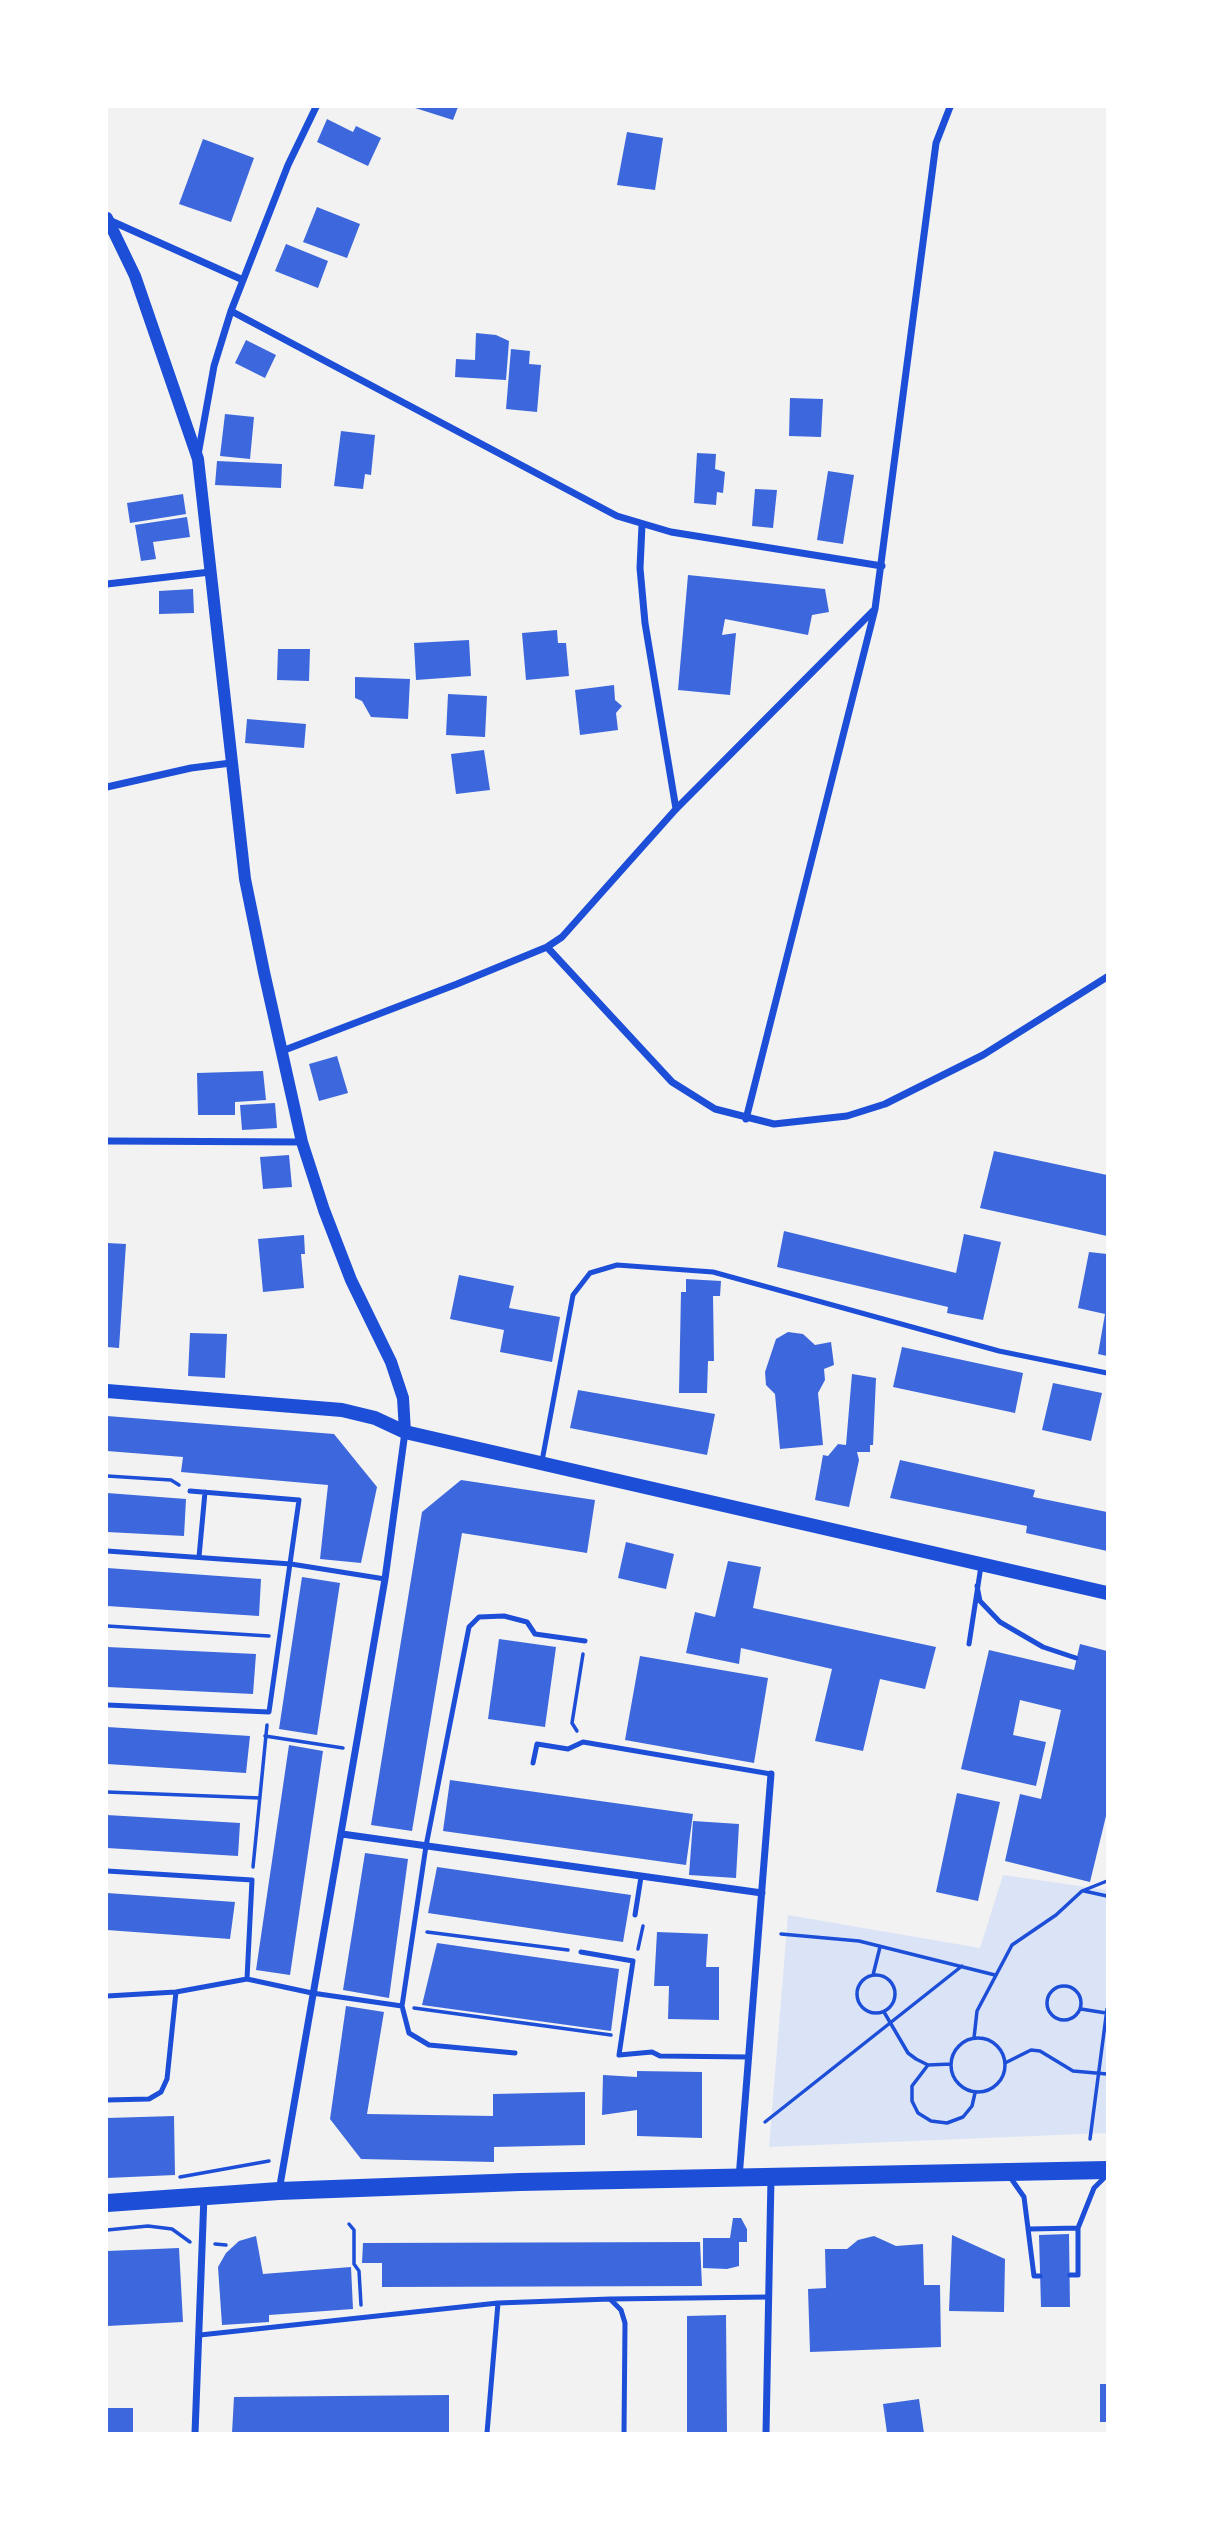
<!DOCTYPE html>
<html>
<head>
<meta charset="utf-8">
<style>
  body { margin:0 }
  #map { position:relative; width:1214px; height:2540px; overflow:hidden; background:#f2f2f2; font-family:"Open Sans",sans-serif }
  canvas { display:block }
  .frame { position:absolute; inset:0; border:108px solid #fff; pointer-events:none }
</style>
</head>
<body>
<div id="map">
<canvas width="1214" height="2540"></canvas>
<div class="frame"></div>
</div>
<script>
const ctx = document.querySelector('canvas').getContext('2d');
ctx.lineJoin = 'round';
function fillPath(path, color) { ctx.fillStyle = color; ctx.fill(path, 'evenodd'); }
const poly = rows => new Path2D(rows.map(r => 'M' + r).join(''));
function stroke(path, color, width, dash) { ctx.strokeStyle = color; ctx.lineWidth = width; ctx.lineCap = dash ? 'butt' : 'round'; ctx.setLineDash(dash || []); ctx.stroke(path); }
fillPath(poly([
  [1003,1875,1107,1890,1107,2133,769,2147,788,1915,980,1948]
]), '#dbe4f7');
fillPath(poly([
  [412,107,458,107,453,120],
  [327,119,353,132,356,126,381,138,368,166,317,142],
  [627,132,663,138,655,190,617,185],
  [203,139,254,158,231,222,179,204],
  [317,207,360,224,347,258,303,242],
  [286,244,328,261,318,288,275,271],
  [476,333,496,335,509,341,506,380,455,377,456,359,475,360],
  [246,340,276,355,265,378,235,363],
  [511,349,530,351,529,364,541,365,537,412,506,409],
  [790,398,823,399,821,437,789,436],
  [225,414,254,417,250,459,220,456],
  [341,431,375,435,371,475,365,474,363,489,334,486],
  [697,453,716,454,715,469,725,472,723,493,717,492,716,505,694,503],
  [217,461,282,464,281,488,215,485],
  [828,471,854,475,843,544,817,540],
  [755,489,777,490,773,528,752,526],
  [183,494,186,514,130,523,127,503],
  [187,517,190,537,153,542,156,559,141,561,135,525],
  [688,575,825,589,829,612,812,615,808,635,725,619,722,635,736,633,730,695,678,690],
  [193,589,194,613,159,614,159,591],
  [557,630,558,643,566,643,569,676,526,680,522,633],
  [469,640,471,676,416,680,414,643],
  [278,649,310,649,309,681,277,680],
  [355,677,410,679,408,719,371,717,362,701,355,698],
  [614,685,615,700,622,706,616,713,618,730,580,735,575,690],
  [448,694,487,696,485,737,446,735],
  [247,719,306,724,304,748,245,743],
  [484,750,490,790,456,794,451,754],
  [337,1056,348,1093,319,1101,309,1064],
  [263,1071,266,1100,235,1102,235,1115,198,1115,197,1073],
  [275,1103,277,1128,242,1130,240,1105],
  [994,1151,1107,1175,1107,1236,980,1208],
  [289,1155,292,1187,263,1189,260,1157],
  [784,1231,956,1273,964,1234,1001,1242,983,1320,947,1313,948,1307,777,1267],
  [304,1235,305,1254,301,1254,304,1288,263,1292,258,1239],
  [107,1243,126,1244,119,1348,107,1347],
  [1089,1252,1107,1254,1107,1356,1098,1354,1105,1314,1078,1308],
  [459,1275,514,1286,509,1308,560,1317,552,1362,500,1352,504,1330,450,1319],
  [686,1279,721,1281,720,1296,713,1296,714,1361,708,1361,707,1393,679,1393,681,1292,686,1292],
  [788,1332,803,1334,815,1345,831,1342,834,1365,824,1369,825,1380,818,1393,823,1445,780,1449,775,1394,766,1385,765,1372,776,1339],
  [190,1333,227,1334,225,1378,188,1376],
  [902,1347,1023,1373,1015,1413,893,1387],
  [852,1374,876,1378,873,1445,870,1445,870,1452,857,1452,859,1460,849,1507,815,1500,823,1455,828,1456,838,1444,846,1445],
  [1053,1383,1102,1393,1091,1441,1042,1430],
  [578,1390,715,1414,707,1455,570,1428],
  [107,1416,334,1434,377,1487,361,1563,320,1559,328,1485,181,1472,183,1457,107,1451],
  [900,1460,1035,1490,1033,1497,1107,1512,1107,1551,1026,1533,1027,1526,890,1498],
  [461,1480,595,1500,587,1553,462,1533,412,1831,371,1825,422,1512],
  [107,1493,186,1499,184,1536,107,1532],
  [626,1542,674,1554,666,1589,618,1578],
  [728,1561,761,1567,753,1608,936,1647,925,1689,880,1679,863,1751,815,1741,832,1669,741,1648,739,1664,686,1653,695,1612,715,1617],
  [107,1568,261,1579,259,1616,107,1606],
  [302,1577,340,1583,317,1735,279,1729],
  [499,1639,556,1647,545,1727,488,1719],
  [1080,1644,1107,1651,1107,1812,1090,1882,1005,1861,1020,1794,1041,1799,1061,1710,1020,1700,1013,1735,1046,1742,1036,1786,961,1769,989,1650,1074,1670],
  [107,1647,256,1654,253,1694,107,1687],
  [640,1656,768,1678,754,1763,625,1740],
  [107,1727,250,1736,246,1773,107,1764],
  [289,1745,323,1751,290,1975,256,1970],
  [450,1780,693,1814,686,1865,443,1831],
  [957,1793,1000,1802,978,1901,936,1892],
  [107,1815,240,1823,238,1856,107,1848],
  [693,1821,739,1824,736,1878,689,1875],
  [365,1853,408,1859,389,1998,343,1990],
  [437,1867,631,1895,623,1942,428,1913],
  [107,1893,235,1902,230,1939,107,1930],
  [657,1932,708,1934,706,1967,719,1967,719,2020,668,2019,669,1986,654,1986],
  [437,1943,619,1969,611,2031,422,2005],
  [346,2006,384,2012,367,2114,493,2116,493,2094,585,2092,585,2145,494,2147,494,2162,361,2159,330,2119],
  [637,2071,702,2072,702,2138,637,2136,637,2110,602,2115,603,2075,637,2077],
  [174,2116,175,2175,107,2178,107,2118],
  [733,2218,741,2218,747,2229,747,2242,739,2242,739,2266,727,2269,703,2268,703,2238,730,2238],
  [1069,2234,1070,2307,1041,2307,1039,2235],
  [952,2235,1005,2259,1004,2312,949,2311],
  [256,2236,263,2274,351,2267,353,2309,269,2315,269,2322,222,2325,218,2267,226,2253,239,2241],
  [874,2236,896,2246,923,2244,924,2285,940,2285,941,2347,810,2352,808,2289,826,2288,825,2249,847,2249,858,2240],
  [700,2242,702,2286,382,2287,382,2263,362,2263,363,2243],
  [179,2248,183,2322,107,2326,107,2251],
  [726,2315,727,2433,687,2433,687,2316],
  [1100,2384,1107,2384,1107,2422,1100,2422],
  [449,2395,449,2433,232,2433,234,2397],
  [919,2399,924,2433,887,2433,883,2404],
  [107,2408,133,2408,133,2433,107,2433]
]), '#3d67dc');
stroke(poly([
  [107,1476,171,1480,179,1485],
  [107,1626,269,1636],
  [577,1731,572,1723,583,1654],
  [265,1736,343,1748],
  [107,1792,260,1798],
  [253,1867,267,1725],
  [1084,1891,1107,1896],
  [427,1932,568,1950],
  [781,1934,859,1941,995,1975],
  [638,1949,643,1926],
  '857 1994a19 19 0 1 1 38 0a19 19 0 1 1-38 0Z',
  [873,1975,880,1947],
  '1047 2003a17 17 0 1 1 34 0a17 17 0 1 1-34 0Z',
  [414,2008,611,2035],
  [1081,2009,1106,2013],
  [884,2012,908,2053,916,2059,928,2065,951,2064],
  '951 2065a27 27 0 1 1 54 0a27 27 0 1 1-54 0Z',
  [974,2038,977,2011,1012,1945,1056,1915,1082,1891,1107,1881],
  [1005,2063,1031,2050,1040,2051,1073,2071,1107,2074],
  [928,2065,912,2086,912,2101,918,2113,931,2121,947,2123,963,2117,972,2106,975,2093],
  [765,2122,962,1966],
  [1090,2139,1107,2009],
  [180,2177,269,2161],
  [349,2224,354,2230,354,2264,359,2271,361,2305],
  [107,2230,148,2226,172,2229,190,2242],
  [215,2244,226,2245]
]), '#1d4ed8', 3.5);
stroke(poly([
  [542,1461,573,1295,590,1273,617,1265,713,1272,999,1351,1107,1373],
  [107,1551,291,1564,385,1579],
  [199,1557,205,1492],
  [977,1586,980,1601,1000,1622,1043,1647,1076,1658],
  [969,1644,981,1566],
  [107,1705,269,1712,299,1500,190,1491],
  [533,1763,537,1744,568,1749,583,1742,771,1774],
  [107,1871,252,1880,247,1979,312,1993,402,2006],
  [635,1915,641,1877],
  [581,1952,633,1961,619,2055,652,2052,660,2056,749,2057],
  [107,1996,176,1992],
  [515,2053,429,2045,409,2033,402,2006,426,1846,469,1627,479,1617,504,1616,527,1622,535,1634,585,1641],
  [107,2100,149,2099,161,2092,167,2079,176,1992,247,1979],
  [1010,2177,1024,2197,1034,2276,1040,2276],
  [1030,2229,1078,2228],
  [1070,2275,1078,2275,1078,2228,1094,2188,1107,2175],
  [610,2299,768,2297],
  [498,2303,610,2299,621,2310,625,2323,624,2433],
  [200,2335,498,2303,487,2433]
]), '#1d4ed8', 5);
stroke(poly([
  [109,220,243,280],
  [231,311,617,516,671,532,882,566],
  [198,455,214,366,231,311,288,165,316,107],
  [642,525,640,568,645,623,676,809],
  [107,584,210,572],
  [107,787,191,768,231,763],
  [547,947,672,1082,715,1109,774,1124,847,1116,885,1104,983,1055,1107,977],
  [282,1051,457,984,547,947,562,937,676,809,873,611],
  [746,1119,875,609,936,143,950,107],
  [107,1141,302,1142],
  [342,1834,762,1893],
  [739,2178,771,1774],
  [279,2191,385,1579,405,1432],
  [195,2433,204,2196],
  [766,2433,771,2178]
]), '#1d4ed8', 7);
stroke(poly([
  [107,218,135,276,198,459,245,879,264,972,302,1142,324,1210,351,1280,391,1362,403,1398,405,1432]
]), '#1d4ed8', 12);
stroke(poly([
  [107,1391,342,1410,375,1418,405,1432,1107,1593]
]), '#1d4ed8', 14);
stroke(poly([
  [107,2203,279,2191,520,2182,1107,2170]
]), '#1d4ed8', 18);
</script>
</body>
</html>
